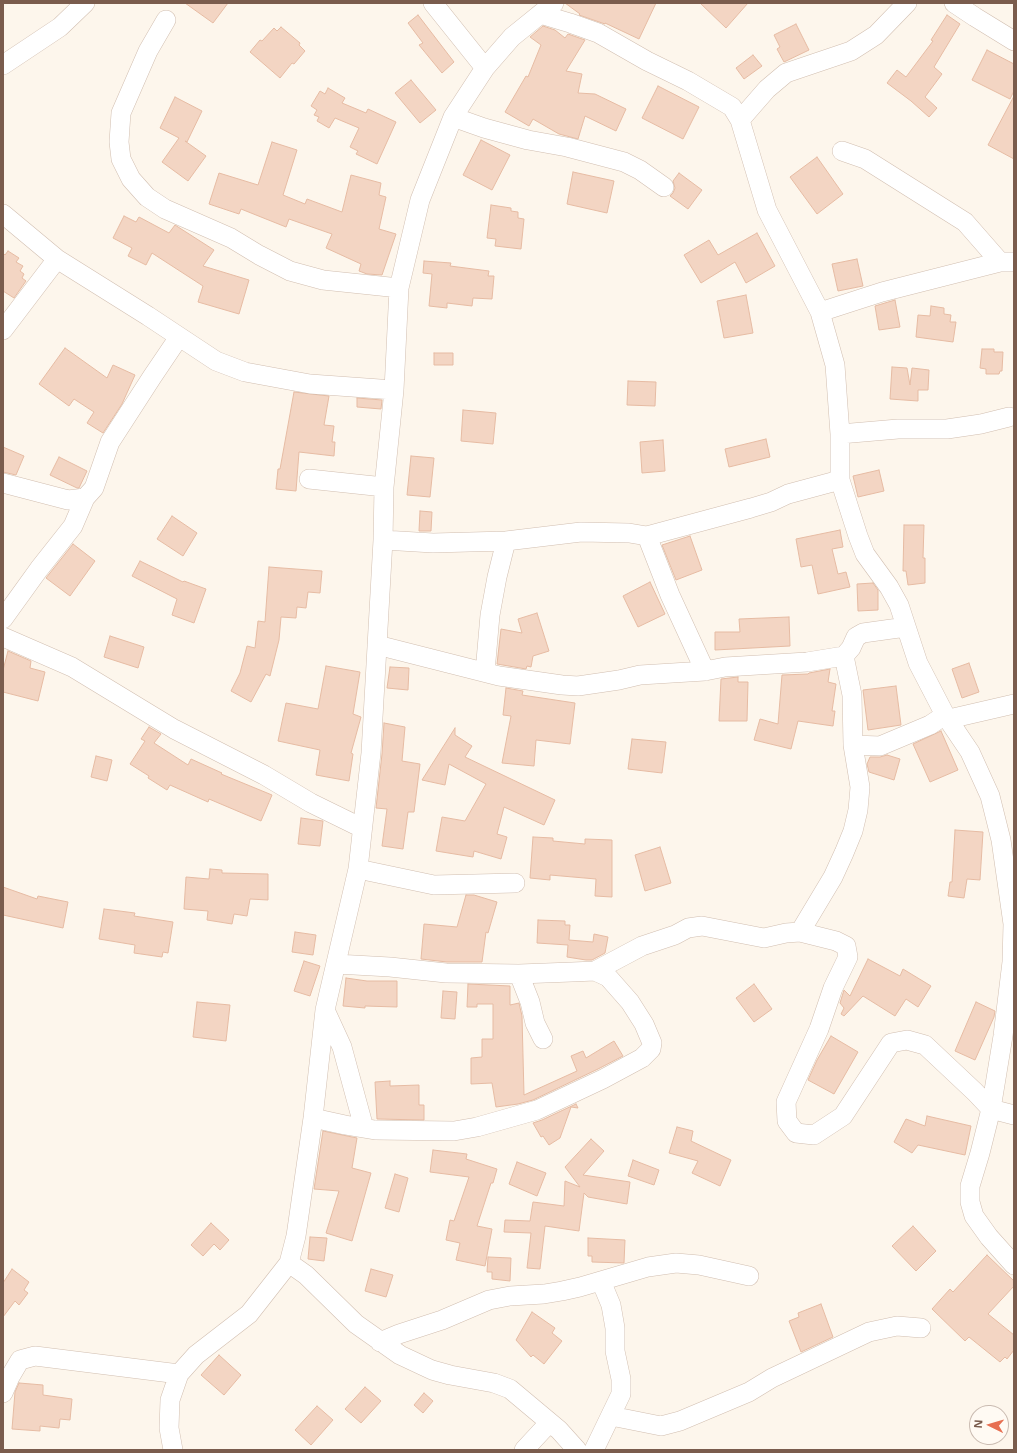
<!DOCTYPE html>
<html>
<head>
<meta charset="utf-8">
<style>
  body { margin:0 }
  #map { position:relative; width:1017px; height:1453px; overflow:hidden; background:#fdf6ec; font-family:"Noto Sans",sans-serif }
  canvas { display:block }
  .frame { position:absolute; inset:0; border:4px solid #7a5c4d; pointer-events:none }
  .north { position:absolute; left:969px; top:1405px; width:40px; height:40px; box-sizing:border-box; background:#fffaf3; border:1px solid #cabbb1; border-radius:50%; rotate:275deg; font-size:11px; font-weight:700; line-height:16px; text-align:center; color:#7a5c4d }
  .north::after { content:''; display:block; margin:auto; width:14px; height:18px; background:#e76f51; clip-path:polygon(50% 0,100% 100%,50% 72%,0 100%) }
</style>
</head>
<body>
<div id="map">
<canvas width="1017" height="1453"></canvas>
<div class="frame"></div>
<div class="north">N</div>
</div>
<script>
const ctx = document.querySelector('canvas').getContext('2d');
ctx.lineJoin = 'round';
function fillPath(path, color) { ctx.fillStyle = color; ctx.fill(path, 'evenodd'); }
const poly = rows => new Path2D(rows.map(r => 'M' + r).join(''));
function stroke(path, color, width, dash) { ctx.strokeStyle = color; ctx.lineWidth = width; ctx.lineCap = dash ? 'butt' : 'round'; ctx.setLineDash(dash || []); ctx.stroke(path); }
const building = poly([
  [185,3,228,3,213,23,185,3],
  [565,3,656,3,639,39,605,23,605,24,579,15,580,14,565,3],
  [700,3,748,3,726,28,700,3],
  [418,15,454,62,442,73,419,45,423,43,408,23,418,15],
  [947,15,960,24,934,67,942,74,925,97,937,108,929,117,911,101,887,83,897,70,906,77,933,41,931,40,947,15],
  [796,24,809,50,784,62,777,49,780,47,774,35,796,24],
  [543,26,555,30,565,38,568,34,585,40,566,71,582,74,578,93,595,94,626,109,616,131,585,116,578,139,559,134,533,119,529,126,505,112,526,76,528,77,541,45,530,37,543,26],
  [281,27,300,43,299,45,305,51,294,64,292,63,280,78,250,52,260,40,262,41,274,28,277,31,281,27],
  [987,50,1014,64,1014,91,1010,99,972,80,987,50],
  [753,55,762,66,744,79,736,68,753,55],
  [411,80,436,110,420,123,395,93,411,80],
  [658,86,699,107,683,139,642,118,658,86],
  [328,88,345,98,342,103,366,113,368,109,396,122,377,164,356,154,358,151,350,147,359,128,335,118,329,128,317,121,319,117,314,115,317,110,311,106,320,91,325,94,328,88],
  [1014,96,1014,159,988,145,1014,96],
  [175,97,202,111,187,142,185,141,206,156,188,181,162,162,179,138,160,128,175,97],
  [481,140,510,155,492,190,463,175,481,140],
  [272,142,297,150,283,195,305,204,307,199,342,212,351,175,381,183,379,195,386,197,379,229,396,234,382,275,367,274,359,271,361,264,326,248,332,234,289,219,286,227,241,209,239,214,209,204,219,173,258,185,272,142],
  [817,157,843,194,817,214,790,177,817,157],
  [573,172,614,181,607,213,567,204,573,172],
  [679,173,702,190,688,209,670,196,673,193,675,188,673,181,679,173],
  [491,205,511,208,511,211,518,212,518,218,524,219,521,249,495,246,496,239,487,238,491,205],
  [124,216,136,222,139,217,169,233,175,225,214,250,203,266,249,280,239,314,198,302,203,286,152,253,146,265,128,256,132,248,113,238,124,216],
  [757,233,775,266,746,283,735,262,701,283,684,255,709,240,718,255,757,233],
  [8,251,19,258,16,262,23,266,20,271,24,274,22,278,26,281,14,298,3,291,3,253,5,255,8,251],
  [857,259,863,286,838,291,832,264,857,259],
  [424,261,451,263,450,266,489,271,488,276,494,276,492,299,473,298,472,306,447,303,447,308,429,306,432,274,423,273,424,261],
  [746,295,753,333,724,338,717,301,746,295],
  [895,300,900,327,879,330,875,306,895,300],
  [931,306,944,308,944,314,951,315,950,322,956,322,953,342,916,337,918,315,930,316,931,306],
  [65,348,107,378,113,365,135,375,122,404,103,433,87,423,94,412,74,399,69,406,39,384,65,348],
  [982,349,994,349,994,352,1003,352,1002,371,1000,371,999,374,986,374,986,369,980,368,982,349],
  [434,353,453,353,453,365,434,365,434,353],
  [892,367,907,368,910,385,912,368,929,370,928,390,918,390,918,401,890,399,892,367],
  [628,381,656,382,655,406,627,405,628,381],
  [294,392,329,396,324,425,334,426,332,442,335,442,334,456,299,452,296,491,276,489,278,469,280,469,294,392],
  [357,398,382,400,381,409,357,407,357,398],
  [463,410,496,413,493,444,461,441,463,410],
  [766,439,770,457,729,467,725,449,766,439],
  [663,440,665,471,642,473,640,442,663,440],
  [3,447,24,456,16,475,3,472,3,447],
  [411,456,434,458,430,497,407,495,411,456],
  [59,457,87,471,79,488,77,488,50,475,59,457],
  [879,470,884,491,858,497,853,476,879,470],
  [420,511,432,512,431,531,419,531,420,511],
  [172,516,197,533,183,556,157,539,172,516],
  [904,525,924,525,923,558,925,558,925,583,908,585,906,571,903,571,904,525],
  [840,530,843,547,832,549,838,574,846,572,850,587,818,594,812,565,801,567,796,539,840,530],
  [690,536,702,570,676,580,662,545,690,536],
  [73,544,95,561,70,596,46,578,73,544],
  [140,561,183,582,184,581,206,589,194,623,172,615,177,599,132,576,140,561],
  [269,567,322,571,320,593,308,592,306,608,297,607,296,618,281,617,279,640,270,676,266,674,251,702,231,691,240,673,247,646,255,648,258,621,265,622,269,567],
  [650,582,665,614,638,627,623,596,650,582],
  [873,583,878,590,878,610,858,611,857,584,873,583],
  [537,613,549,651,533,656,531,667,527,666,526,669,497,664,501,629,522,633,518,619,537,613],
  [789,617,790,646,715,650,715,632,740,632,739,619,789,617],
  [110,636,144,647,138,668,104,657,110,636],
  [8,651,31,661,30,668,45,672,38,701,3,692,3,670,8,651],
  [969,663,979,692,962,698,952,669,969,663],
  [326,666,360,672,353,714,361,717,351,753,353,754,349,781,316,775,320,750,278,741,286,703,318,709,326,666],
  [390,667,409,668,408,690,387,688,390,667],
  [830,669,828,682,836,684,832,711,835,711,833,726,798,721,791,749,754,740,760,719,778,724,782,675,808,674,809,673,830,669],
  [738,677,738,682,748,682,747,721,719,721,721,679,738,677],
  [896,686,901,725,868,730,863,690,896,686],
  [506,688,523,691,522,695,575,703,570,744,536,740,534,766,502,763,511,716,503,715,506,688],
  [384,723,405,727,402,761,420,764,414,812,408,812,403,849,382,846,387,809,376,808,382,754,384,723],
  [149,727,161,734,154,743,188,765,191,759,222,773,221,774,272,795,261,821,209,799,208,802,170,785,167,790,148,778,149,776,130,764,145,741,141,739,149,727],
  [455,728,455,735,472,746,465,757,555,800,544,825,504,807,497,834,507,837,501,859,474,851,473,857,436,851,442,817,465,821,486,784,449,764,445,785,422,780,455,728],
  [941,731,958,770,930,782,913,744,941,731],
  [632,739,666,742,662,773,628,769,632,739],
  [887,755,900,759,894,780,869,772,867,764,870,757,880,757,887,755],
  [96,756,112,760,107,781,91,777,96,756],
  [301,818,323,821,320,846,298,844,301,818],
  [955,830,983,832,980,880,967,879,964,898,948,896,950,882,952,882,955,830],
  [533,837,553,838,553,841,585,844,585,839,612,840,612,897,595,896,596,879,550,875,550,880,530,878,533,837],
  [660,847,671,883,645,891,635,855,660,847],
  [210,869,222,870,222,873,268,874,268,900,250,899,247,916,234,914,232,924,207,920,208,911,184,909,186,877,209,879,210,869],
  [3,887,37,899,38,896,68,902,63,928,3,915,3,887],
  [466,895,474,895,497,902,488,933,486,932,482,962,447,962,421,959,424,924,457,927,466,895],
  [104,909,135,913,134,916,173,922,168,953,163,952,162,957,134,953,135,945,99,939,104,909],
  [538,920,565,921,565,925,570,925,569,940,593,942,594,934,608,937,605,953,592,960,586,960,567,957,568,945,537,943,538,920],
  [295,932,316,935,313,955,292,952,295,932],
  [868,959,900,976,903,969,931,986,918,1007,906,999,895,1016,863,996,844,1016,841,1014,844,1008,840,1003,844,990,850,996,868,959],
  [304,961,320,966,310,996,294,991,304,961],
  [346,978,367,981,397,981,397,1007,365,1006,365,1008,343,1006,346,978],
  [468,984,510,986,510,1005,519,1003,522,1016,524,1095,577,1071,571,1056,583,1051,586,1058,614,1041,623,1056,598,1069,533,1100,518,1104,496,1107,492,1083,471,1084,471,1058,482,1057,482,1039,493,1039,493,1004,477,1004,477,1007,467,1007,468,984],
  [754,984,772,1009,754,1022,736,998,754,984],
  [443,991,457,992,455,1019,441,1018,443,991],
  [197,1002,230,1005,226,1041,193,1037,197,1002],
  [976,1002,995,1011,994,1017,975,1060,955,1051,976,1002],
  [831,1036,858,1052,834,1094,808,1080,817,1060,831,1036],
  [390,1081,390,1086,419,1085,419,1105,424,1105,424,1120,377,1119,375,1082,390,1081],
  [576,1104,578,1108,571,1107,560,1138,549,1145,543,1136,541,1137,533,1123,542,1120,576,1104],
  [927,1116,971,1126,965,1155,918,1145,912,1153,894,1142,906,1119,925,1126,927,1116],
  [677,1127,693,1131,691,1141,731,1160,720,1186,692,1173,698,1161,669,1153,677,1127],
  [323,1131,357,1138,352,1168,371,1173,352,1241,326,1233,339,1191,314,1189,323,1131],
  [591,1139,604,1151,583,1175,630,1182,627,1204,588,1197,584,1193,579,1231,545,1226,540,1269,527,1268,531,1233,504,1232,505,1220,530,1221,533,1202,564,1206,565,1181,580,1187,565,1167,591,1139],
  [433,1150,467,1154,466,1159,497,1169,493,1183,491,1183,477,1226,492,1229,485,1266,456,1260,460,1243,446,1240,450,1220,454,1221,469,1177,430,1172,433,1150],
  [633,1160,659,1170,654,1185,628,1176,633,1160],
  [517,1162,546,1173,537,1196,509,1184,517,1162],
  [395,1174,408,1178,399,1212,385,1208,395,1174],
  [211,1223,229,1240,220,1250,214,1244,203,1256,191,1245,211,1223],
  [913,1226,936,1251,916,1271,892,1246,913,1226],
  [310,1237,327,1238,324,1261,308,1259,310,1237],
  [588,1238,625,1240,624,1263,592,1262,592,1256,588,1256,588,1238],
  [987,1255,1014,1281,1014,1286,988,1314,1014,1335,1014,1350,1007,1359,1005,1357,1000,1362,969,1337,965,1341,932,1309,950,1289,953,1292,987,1255],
  [488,1257,511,1258,510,1281,492,1279,492,1272,487,1272,488,1257],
  [12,1269,29,1282,24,1290,28,1293,19,1305,15,1301,3,1317,3,1283,12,1269],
  [371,1269,393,1275,386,1297,365,1291,371,1269],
  [821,1304,833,1337,801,1352,789,1321,799,1317,798,1313,821,1304],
  [532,1312,555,1328,552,1333,562,1341,544,1364,533,1355,531,1357,516,1340,532,1312],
  [219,1355,241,1375,224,1395,201,1375,219,1355],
  [19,1383,43,1385,43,1395,72,1399,70,1420,60,1419,59,1428,40,1426,40,1431,12,1429,15,1392,19,1383],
  [365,1387,381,1401,361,1423,345,1409,365,1387],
  [424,1393,433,1401,423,1413,414,1405,424,1393],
  [317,1406,333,1420,311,1445,295,1430,317,1406]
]);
fillPath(building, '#f3d5c3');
stroke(building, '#e6bba3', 1);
const minor = poly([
  [433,3,485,68],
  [954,3,975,17,1014,41],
  [540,14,570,23,598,33,647,61,688,81,732,107,740,120,767,210,820,312,835,365,840,434,840,480,858,536,865,554,889,587,899,605,918,663,945,715,970,752,990,796,1001,840,1013,924,1012,962,1003,1036,991,1109,980,1153,970,1186,970,1202,974,1216,989,1237,1014,1265],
  [166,20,148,51,121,113,119,142,121,159,131,179,147,197,165,209,231,238,259,255,290,271,323,280,399,288],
  [3,65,60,27,85,3],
  [453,117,484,128,528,140,567,147,624,162,640,170,664,187],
  [740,120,767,89,786,73,851,51,876,35,907,3],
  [842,151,865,159,965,222,1000,262],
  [3,214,57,259,148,316,216,361,245,372,310,384,394,390],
  [820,312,882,292,1000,262,1014,262],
  [3,330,57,259],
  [840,434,898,429,947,429,981,424,1009,417],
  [309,479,384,487],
  [3,483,68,500,85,498],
  [647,536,670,595,705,671],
  [383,540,433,543,506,541,581,532,629,533,647,536,751,508,771,502,788,494,840,480],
  [3,619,39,569,73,526,85,498,94,488,110,442,152,377,179,337],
  [3,637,72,667,174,729,264,775,311,803,362,828],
  [377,645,499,676,562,685,578,686,619,680,640,675,705,671,725,667,807,662,844,656,851,648,856,637,863,633,906,627],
  [485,672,490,615,497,577,506,541],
  [949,719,1014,704],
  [853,745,880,746,930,725,945,715],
  [358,869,434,885,515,883],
  [800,932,833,877,844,853,853,831,858,810,860,787,853,745,852,695,844,656],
  [336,964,390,967,446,973,519,974,572,972,595,971,642,946,675,935,688,928,702,926,764,938,786,933,800,932,836,941,846,946,848,957,833,988,819,1029,786,1102,787,1121,796,1133,814,1135,843,1116,891,1043,907,1040,925,1045,975,1092,991,1109,1014,1115],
  [519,974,530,1002,535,1023,543,1039],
  [325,1010,342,1047,364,1128],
  [313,1118,345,1125,375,1130,454,1131,477,1127,537,1110,603,1079,642,1058,651,1049,652,1043,644,1024,630,1002,608,977,595,971],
  [289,1263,306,1275,356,1324,400,1355,432,1370,450,1375,494,1383,510,1389,559,1430,577,1450],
  [380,1342,399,1334,442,1320,489,1300,510,1296,544,1294,562,1291,580,1287,648,1267,676,1263,699,1265,749,1276],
  [3,1393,10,1377,20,1360,35,1356,179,1374],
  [611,1416,661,1426,680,1421,749,1392,772,1378,869,1332,897,1326,921,1328],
  [173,1450,169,1428,170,1400,179,1374,196,1355,249,1314,289,1263,296,1236,313,1118,325,1010,358,869,371,753,383,540,384,487,394,390,399,288,420,200,453,117,485,68,512,37,554,3],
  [524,1450,549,1423],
  [594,1450,621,1394,621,1379,615,1351,615,1328,611,1305,601,1281]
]);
stroke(minor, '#d1beb0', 20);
stroke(minor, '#fff', 19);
</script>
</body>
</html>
